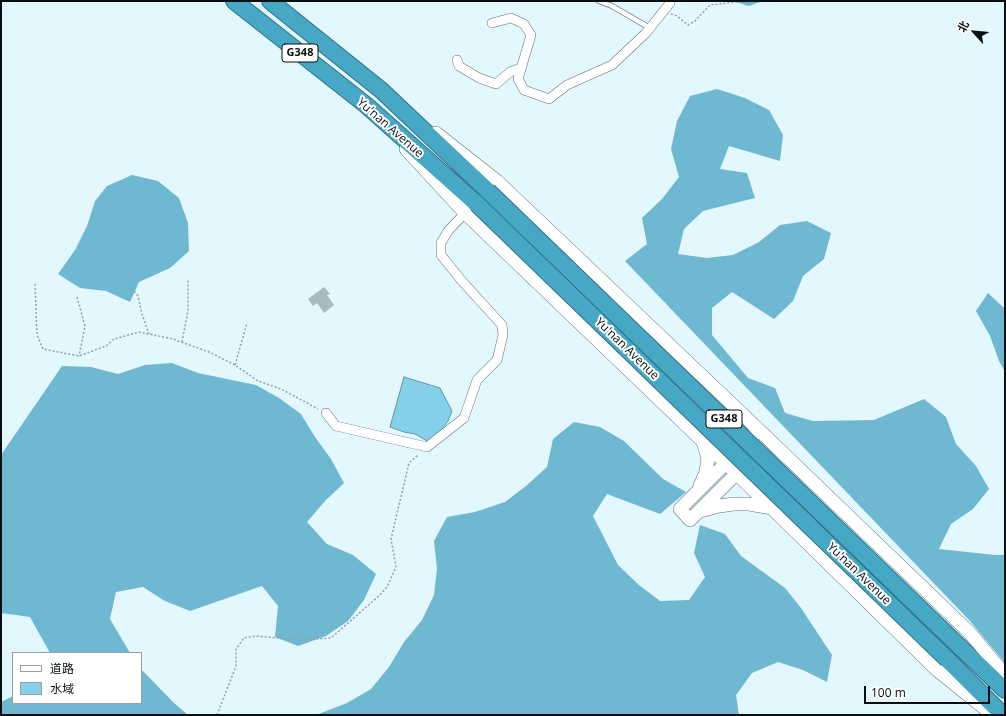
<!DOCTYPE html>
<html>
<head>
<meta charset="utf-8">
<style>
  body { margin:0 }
  #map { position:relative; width:1006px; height:716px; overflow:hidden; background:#e2f7fe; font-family:"Open Sans","Noto Sans SC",sans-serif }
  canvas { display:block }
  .frame { position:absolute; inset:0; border:2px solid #080f11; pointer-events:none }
  .legend { position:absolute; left:12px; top:652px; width:130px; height:52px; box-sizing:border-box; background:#fff; border:1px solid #9c9fa0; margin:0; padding:5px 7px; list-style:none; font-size:12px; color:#080f11 }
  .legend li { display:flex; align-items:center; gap:8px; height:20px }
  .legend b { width:20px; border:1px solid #9c9fa0 }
  .north { position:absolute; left:954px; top:12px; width:40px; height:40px; -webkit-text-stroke:3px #fff; paint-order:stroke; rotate:297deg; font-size:11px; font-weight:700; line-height:16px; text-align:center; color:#080f11 }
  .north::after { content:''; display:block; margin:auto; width:14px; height:18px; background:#080f11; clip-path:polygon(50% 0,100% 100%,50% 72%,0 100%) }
  .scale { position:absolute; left:864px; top:686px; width:126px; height:18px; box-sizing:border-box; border:2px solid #080f11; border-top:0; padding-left:5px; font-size:12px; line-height:14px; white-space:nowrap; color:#080f11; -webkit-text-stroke:3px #fff; paint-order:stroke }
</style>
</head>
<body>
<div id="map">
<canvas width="1006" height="716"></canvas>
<div class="frame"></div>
<ul class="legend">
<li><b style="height:5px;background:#fff"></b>道路</li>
<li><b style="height:11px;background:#84d0e8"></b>水域</li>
</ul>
<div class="north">北</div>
<div class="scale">100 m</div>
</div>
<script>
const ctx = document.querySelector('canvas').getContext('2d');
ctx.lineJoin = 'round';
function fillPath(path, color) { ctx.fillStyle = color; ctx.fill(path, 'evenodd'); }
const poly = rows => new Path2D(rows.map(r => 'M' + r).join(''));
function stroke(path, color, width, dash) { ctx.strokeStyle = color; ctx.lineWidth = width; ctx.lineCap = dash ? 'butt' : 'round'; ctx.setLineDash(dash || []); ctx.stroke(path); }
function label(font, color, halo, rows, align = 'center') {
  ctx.font = font + ' "Open Sans",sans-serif'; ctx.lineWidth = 4; ctx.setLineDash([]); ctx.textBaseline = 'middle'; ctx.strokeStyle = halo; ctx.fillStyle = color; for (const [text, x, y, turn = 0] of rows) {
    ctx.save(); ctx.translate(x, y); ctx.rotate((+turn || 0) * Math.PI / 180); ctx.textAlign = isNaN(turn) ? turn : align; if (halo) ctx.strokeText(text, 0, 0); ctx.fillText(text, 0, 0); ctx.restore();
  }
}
fillPath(poly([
  [732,1,763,1,749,6],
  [717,89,745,98,769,110,783,135,780,161,729,146,720,169,747,173,755,198,703,211,684,229,678,254,707,258,733,255,759,242,780,225,807,221,831,233,824,259,803,276,793,301,774,319,732,292,712,308,712,335,748,378,775,388,785,413,813,421,874,420,924,399,946,417,956,444,976,466,989,489,973,509,951,524,939,549,995,555,1005,555,1005,663,970,621,625,261,647,244,642,218,662,199,679,177,671,149,677,121,690,96],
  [132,175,158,181,179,198,188,223,189,251,170,268,139,282,130,302,106,291,80,288,58,274,75,250,87,226,95,201,107,186],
  [988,293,1005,309,1005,372,999,361,990,336,976,311],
  [172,363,198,373,256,385,279,398,301,414,315,437,331,459,344,483,325,501,307,522,327,544,353,555,376,574,364,600,348,621,326,636,298,646,275,637,278,606,262,586,190,611,165,601,143,587,116,592,110,619,130,653,50,653,30,617,1,613,1,455,62,366,91,367,118,374,145,365],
  [574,422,600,427,624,441,663,479,686,492,660,514,607,494,593,516,618,565,639,585,660,601,689,600,705,577,694,553,700,525,725,534,741,556,785,588,801,608,832,655,827,682,803,670,778,662,752,673,736,695,739,715,316,715,347,703,371,689,389,667,404,642,422,620,434,595,437,569,434,541,447,517,475,512,505,502,526,486,547,467,553,439],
  [141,669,174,703,188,715,1,715,1,702,13,696,13,703,141,703]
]), '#6eb9d1');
const water = poly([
  [404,377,440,388,452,411,448,421,434,440,427,441,415,434,404,432,390,427,404,377]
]);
fillPath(water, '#84d0e8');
stroke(water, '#5f96a8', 1);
fillPath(poly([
  [324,287,330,294,327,295,334,305,324,313,317,303,313,306,308,299]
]), '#a6bbc2');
const lane = poly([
  [599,1,612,6,650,28]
]);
const street = poly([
  [492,23,511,18,524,24,531,35,518,79,524,90,549,99,567,85,612,65,646,33,670,3,670,1],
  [457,60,459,66,479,78,496,84,510,72,521,68],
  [326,413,336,426,427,447,464,418,477,380,497,360,503,335,502,325,461,280,441,255,441,243,448,231,465,213]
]);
const secondary = poly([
  [436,133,497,181,759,430,970,633,1005,675],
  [406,149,465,213,737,474,937,670,993,715],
  [742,468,690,520,680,509,754,435],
  [700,486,706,472,708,458,703,442],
  [700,511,719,506,734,504,749,504,772,508]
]);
const highway = poly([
  [234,1,366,105,477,204],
  [270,1,381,90,488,191],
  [960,647,1005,690],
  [947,659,1003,715]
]);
stroke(lane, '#5e7077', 6);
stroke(street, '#5e7077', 10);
stroke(secondary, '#5e7077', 14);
stroke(highway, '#317286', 18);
stroke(poly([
  [671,14,677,16,688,25,695,21,710,5,745,1],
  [35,284,37,335,43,349,79,356,106,346,114,339,139,332,173,339,209,352,235,365,258,381,281,389,318,409],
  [132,288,138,296,142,314,149,334],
  [77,297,85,326,79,356],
  [182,342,188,311,188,280],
  [235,365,247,323],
  [217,715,236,666,236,649,244,638,255,636,301,640,331,638,380,595,387,587,396,567,391,539,409,463,418,455]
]), '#91a1a6', 1.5, [2, 2]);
stroke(lane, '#fff', 4.5);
stroke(street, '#fff', 9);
stroke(secondary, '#fff', 13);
stroke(highway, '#47a8c5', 16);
const highwayBridge = poly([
  [488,191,960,647],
  [477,204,947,659]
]);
stroke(highwayBridge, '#317286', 18, []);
stroke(highwayBridge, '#47a8c5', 16);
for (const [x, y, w] of [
  [300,53,36],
  [724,419,36]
]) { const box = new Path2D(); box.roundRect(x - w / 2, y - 9, w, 18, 3); ctx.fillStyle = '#fff'; ctx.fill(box); stroke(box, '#080f11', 1); }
label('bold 11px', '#080f11', null, [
  ["G348",300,53],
  ["G348",724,419]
]);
label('12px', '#080f11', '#fff', [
  ["Yu'nan Avenue",390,128,41],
  ["Yu'nan Avenue",627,349,44],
  ["Yu'nan Avenue",859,574,44]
]);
</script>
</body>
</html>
